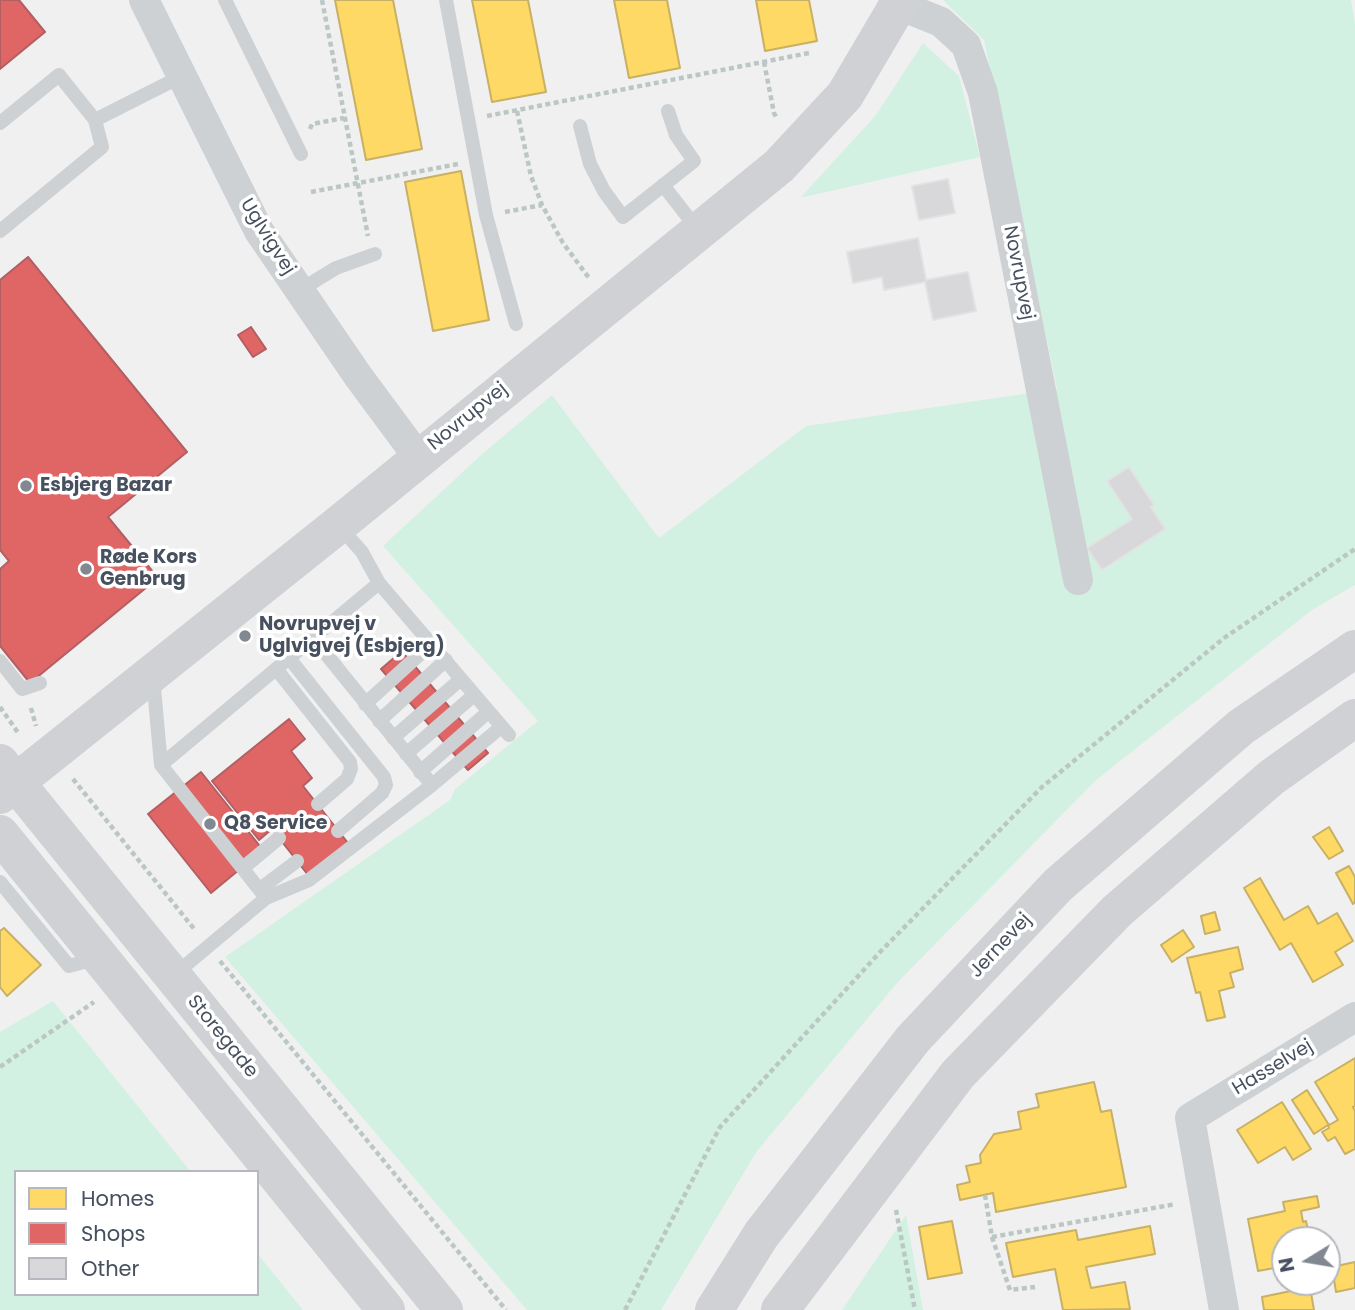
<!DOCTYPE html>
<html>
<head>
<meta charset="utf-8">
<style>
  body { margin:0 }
  #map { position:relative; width:1355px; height:1310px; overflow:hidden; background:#f1f0f0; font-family:Poppins,sans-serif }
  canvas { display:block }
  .legend { position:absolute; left:14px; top:1170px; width:245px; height:126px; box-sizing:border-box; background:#fff; border:2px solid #b5b9bf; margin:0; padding:9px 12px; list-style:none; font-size:21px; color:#46505e }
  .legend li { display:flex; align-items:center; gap:14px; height:35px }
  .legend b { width:35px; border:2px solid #b5b9bf }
  .north { position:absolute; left:1271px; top:1226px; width:70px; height:70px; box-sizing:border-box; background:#fff; border:2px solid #b5b9bf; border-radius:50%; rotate:259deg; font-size:19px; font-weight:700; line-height:28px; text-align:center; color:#46505e }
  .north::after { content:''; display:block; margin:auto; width:24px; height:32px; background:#828891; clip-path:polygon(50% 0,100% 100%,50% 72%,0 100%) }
</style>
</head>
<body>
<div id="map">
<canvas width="1355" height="1310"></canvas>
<ul class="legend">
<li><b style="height:19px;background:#ffd966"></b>Homes</li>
<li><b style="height:19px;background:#e06666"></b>Shops</li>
<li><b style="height:19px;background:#d8d8db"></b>Other</li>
</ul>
<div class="north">N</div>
</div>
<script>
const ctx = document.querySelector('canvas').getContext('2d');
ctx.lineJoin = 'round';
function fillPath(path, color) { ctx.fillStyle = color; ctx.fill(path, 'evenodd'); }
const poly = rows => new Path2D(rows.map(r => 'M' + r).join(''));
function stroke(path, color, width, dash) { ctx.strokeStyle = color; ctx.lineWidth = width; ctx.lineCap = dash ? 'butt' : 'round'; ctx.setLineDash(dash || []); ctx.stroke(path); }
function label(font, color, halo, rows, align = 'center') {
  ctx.font = font + ' Poppins,sans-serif'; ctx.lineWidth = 7; ctx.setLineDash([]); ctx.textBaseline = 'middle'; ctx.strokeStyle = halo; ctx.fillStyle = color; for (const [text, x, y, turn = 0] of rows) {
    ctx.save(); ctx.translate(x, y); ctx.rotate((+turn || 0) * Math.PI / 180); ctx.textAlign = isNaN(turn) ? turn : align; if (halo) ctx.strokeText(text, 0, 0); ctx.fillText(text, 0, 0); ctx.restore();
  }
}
fillPath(poly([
  [943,0,1351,0,1355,24,1355,585,1312,610,1096,780,897,983,757,1151,661,1310,527,1310,225,957,450,800,455,789,538,721,383,546,480,456,552,395,659,538,806,426,1057,389,984,40],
  [923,43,959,76,980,157,800,198,876,115],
  [53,1001,191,1172,16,1172,16,1294,257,1294,257,1253,303,1310,0,1310,0,1032],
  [906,1215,923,1310,842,1310]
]), '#d3f1e2');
const homes = poly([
  [335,0,393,0,422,149,366,160,335,0],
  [472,0,528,0,546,92,492,102,472,0],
  [614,0,667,0,680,68,629,78,614,0],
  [756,0,809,0,817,41,765,51,756,0],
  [461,171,489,320,433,331,405,182,461,171],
  [1329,827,1343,851,1329,859,1313,837,1329,827],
  [1349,866,1355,877,1355,902,1353,904,1336,873,1349,866],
  [1260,878,1284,920,1308,906,1318,924,1337,913,1353,941,1335,952,1343,965,1313,982,1291,943,1280,950,1244,888,1260,878],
  [1215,912,1220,930,1205,934,1201,916,1215,912],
  [4,928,41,965,7,996,0,987,0,931,4,928],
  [1183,930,1194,947,1172,962,1161,945,1183,930],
  [1238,947,1243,969,1230,973,1234,987,1219,991,1225,1017,1207,1021,1200,992,1196,993,1187,958,1238,947],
  [1355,1058,1355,1106,1353,1107,1355,1111,1355,1149,1345,1154,1335,1137,1328,1141,1322,1132,1329,1128,1328,1125,1314,1134,1292,1100,1307,1090,1329,1125,1338,1120,1315,1082,1355,1058],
  [1094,1082,1101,1112,1111,1110,1126,1187,996,1212,993,1193,960,1200,957,1185,970,1182,966,1166,981,1163,980,1155,994,1134,1021,1129,1018,1112,1039,1107,1036,1094,1094,1082],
  [1282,1102,1311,1149,1293,1160,1285,1147,1258,1163,1237,1130,1282,1102],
  [1317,1196,1319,1207,1301,1211,1303,1222,1306,1221,1310,1240,1285,1240,1285,1266,1258,1271,1248,1219,1285,1211,1283,1202,1317,1196],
  [952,1221,962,1273,928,1279,919,1227,952,1221],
  [1150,1226,1155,1254,1086,1267,1091,1288,1125,1282,1130,1309,1063,1310,1055,1269,1013,1277,1006,1243,1076,1230,1078,1240,1150,1226],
  [1355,1262,1355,1288,1336,1292,1332,1267,1355,1262],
  [1310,1287,1314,1310,1264,1310,1262,1297,1310,1287]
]);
fillPath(homes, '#ffd966');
stroke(homes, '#c8b064', 2);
const shops = poly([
  [0,0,19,0,45,32,0,69,0,0],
  [28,257,187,452,108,517,158,578,30,683,0,646,0,569,9,561,0,550,0,280,28,257],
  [251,327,266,349,253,357,238,335,251,327],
  [402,651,488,753,468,770,381,669,402,651],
  [289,719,305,739,291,751,312,778,303,786,348,843,308,875,272,829,259,840,212,781,289,719],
  [201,772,263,850,211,893,148,814,201,772]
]);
fillPath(shops, '#e06666');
stroke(shops, '#b25f64', 2);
const building = poly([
  [948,179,955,213,919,220,912,186,948,179],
  [918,238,926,280,968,272,976,311,933,320,925,282,884,290,882,277,853,283,847,252,918,238],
  [1129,467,1154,505,1151,507,1165,529,1102,570,1087,548,1132,519,1107,481,1129,467]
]);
fillPath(building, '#d8d8db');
stroke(building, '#e2e2e3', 2);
stroke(poly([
  [322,0,368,236],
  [764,62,774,113,777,119],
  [517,111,531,176,542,205,563,243,589,278],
  [487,116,809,53],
  [310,129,312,124,344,118],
  [311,192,458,164],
  [505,212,542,205],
  [0,707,19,734],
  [31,708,36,726],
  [73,779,195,930],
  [220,961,506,1310],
  [0,1067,94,1002],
  [985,1195,992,1237,1010,1290,1035,1287],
  [896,1210,915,1310],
  [992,1237,1176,1204],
  [625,1310,720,1127,882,950,1042,787,1224,638,1355,549]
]), '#bac7c5', 4.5, [5, 3.5]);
stroke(poly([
  [225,0,301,154],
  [446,0,486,215,516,324],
  [0,123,59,75,95,120],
  [580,126,590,164,604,191,623,217,694,161,676,135,668,111],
  [663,185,698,230],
  [0,231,102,147,95,120,182,76],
  [300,290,336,268,375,254],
  [379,583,509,735],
  [313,638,432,785],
  [289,658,384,777,386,785,382,793,338,831],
  [0,661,22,689,40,683],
  [277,670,350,762,351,769,347,779,318,804],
  [153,677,161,765,266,898,174,975],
  [365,704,431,644],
  [379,721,446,660],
  [393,738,461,679],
  [406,754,474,695],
  [161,765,379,583,362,552,340,527],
  [420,772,488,712],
  [243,868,279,838],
  [0,882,69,966,98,958],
  [260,889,297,861],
  [266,898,309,880,432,785,501,727]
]), '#ced1d4', 14);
stroke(poly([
  [144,0,259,231,358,376,418,457],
  [899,5,941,22,966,45,983,93,1078,580],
  [1224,1310,1190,1118,1355,1017]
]), '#ced1d4', 30);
stroke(poly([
  [0,763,444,1310],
  [0,795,338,525,779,166,845,95,901,0],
  [0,834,386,1310],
  [714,1310,761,1235,913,1039,1058,885,1241,727,1355,649],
  [780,1310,958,1074,1117,911,1272,777,1355,718]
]), '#cfd1d5', 38);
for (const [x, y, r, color] of [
  [26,486,7,"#828891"],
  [86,569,7,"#828891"],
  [245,636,7,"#828891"],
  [210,824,7,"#828891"]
]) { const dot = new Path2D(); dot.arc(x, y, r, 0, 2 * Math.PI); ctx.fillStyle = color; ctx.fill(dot); stroke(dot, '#fff', 2.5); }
label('19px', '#46505e', '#fff', [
  ["Uglvigvej",267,237,58],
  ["Novrupvej",1018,273,79],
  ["Novrupvej",468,417,-39],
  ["Jernevej",1001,946,-47],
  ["Storegade",222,1037,51],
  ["Hasselvej",1273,1068,-31]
]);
label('bold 19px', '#46505e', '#fff', [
  ["Esbjerg Bazar",40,486],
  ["Røde Kors",100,558],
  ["Genbrug",100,580],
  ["Novrupvej v",259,625],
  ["Uglvigvej (Esbjerg)",259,647],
  ["Q8 Service",224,824]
], 'left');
</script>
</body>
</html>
